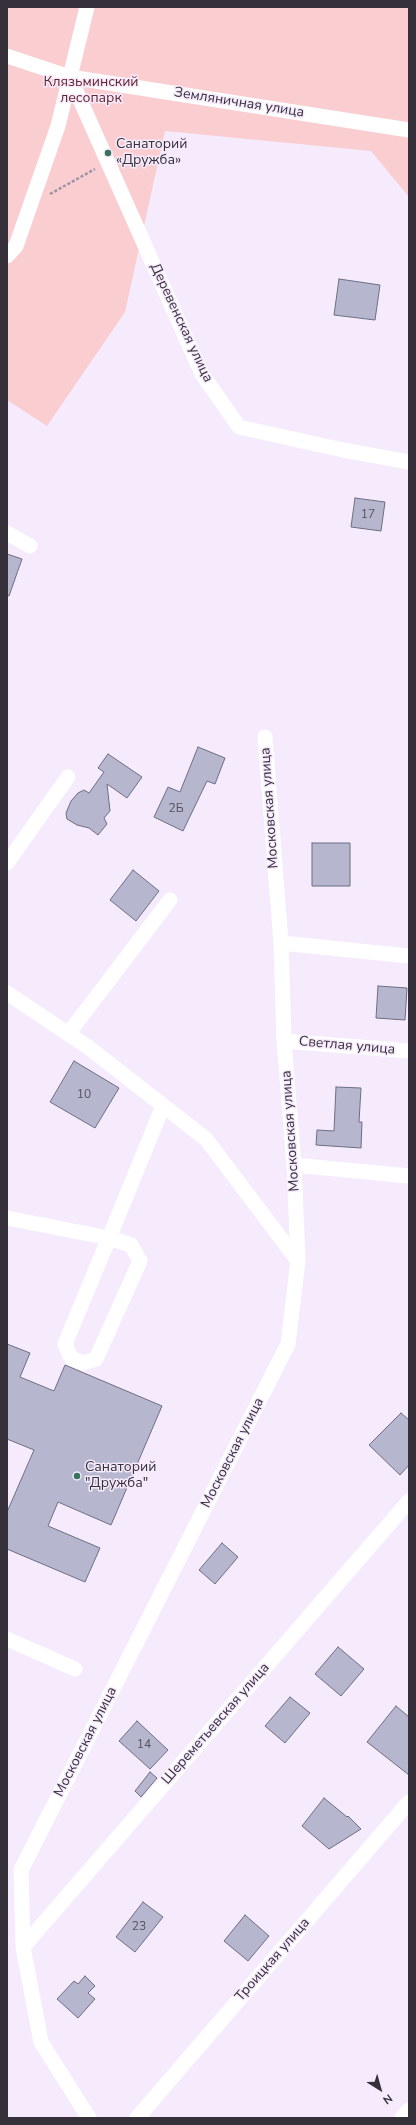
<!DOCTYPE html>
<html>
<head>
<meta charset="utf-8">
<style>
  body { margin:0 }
  #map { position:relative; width:416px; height:2125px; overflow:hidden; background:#f6ebfc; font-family:"Nunito Sans",sans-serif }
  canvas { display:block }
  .frame { position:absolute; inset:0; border:8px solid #353039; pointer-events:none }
  .north { position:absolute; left:360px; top:2069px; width:40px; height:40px; -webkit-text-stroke:3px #f6ebfc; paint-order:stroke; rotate:143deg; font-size:11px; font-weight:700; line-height:16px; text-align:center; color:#353039 }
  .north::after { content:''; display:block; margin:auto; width:14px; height:18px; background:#353039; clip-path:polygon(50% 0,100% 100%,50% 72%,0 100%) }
</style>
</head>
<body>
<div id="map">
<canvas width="416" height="2125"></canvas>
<div class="frame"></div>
<div class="north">N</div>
</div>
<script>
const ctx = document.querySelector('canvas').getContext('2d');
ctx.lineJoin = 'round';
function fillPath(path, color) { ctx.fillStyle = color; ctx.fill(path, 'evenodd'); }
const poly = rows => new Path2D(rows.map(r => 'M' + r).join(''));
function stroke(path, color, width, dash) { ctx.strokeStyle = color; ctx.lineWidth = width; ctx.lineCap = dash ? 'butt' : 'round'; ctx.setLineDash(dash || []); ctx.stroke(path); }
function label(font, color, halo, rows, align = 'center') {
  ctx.font = font + ' "Nunito Sans",sans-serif'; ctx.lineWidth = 3; ctx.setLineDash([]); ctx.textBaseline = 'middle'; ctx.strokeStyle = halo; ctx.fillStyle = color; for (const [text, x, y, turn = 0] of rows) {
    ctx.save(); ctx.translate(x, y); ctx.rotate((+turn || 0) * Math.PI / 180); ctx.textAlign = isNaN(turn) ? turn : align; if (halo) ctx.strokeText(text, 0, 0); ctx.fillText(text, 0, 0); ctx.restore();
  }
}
fillPath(poly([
  [7,7,409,7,409,197,371,151,165,131,125,312,47,426,7,400]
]), '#facdd1');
const building = poly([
  [339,279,380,285,375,320,334,315,339,279],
  [355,498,385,502,381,531,351,527,355,498],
  [7,554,22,559,9,596,7,595,7,554],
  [198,747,225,758,215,784,207,781,183,831,154,817,168,787,180,792,198,747],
  [108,754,142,777,127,798,107,784,110,811,104,818,107,824,98,835,89,828,77,825,67,819,66,813,71,801,78,793,84,790,89,793,104,772,98,768,108,754],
  [312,843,350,843,350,886,312,886,312,843],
  [133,870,159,891,136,921,110,900,133,870],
  [378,986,407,988,405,1020,376,1018,378,986],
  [74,1061,119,1088,95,1128,50,1102,74,1061],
  [336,1087,361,1088,359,1122,362,1122,361,1148,316,1145,317,1130,334,1131,336,1087],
  [7,1344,30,1353,20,1377,54,1391,65,1365,162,1406,111,1525,58,1502,48,1526,100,1548,85,1582,7,1549,7,1512,34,1450,7,1439,7,1344],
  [401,1413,409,1420,409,1465,400,1475,369,1445,401,1413],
  [222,1543,238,1557,215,1584,199,1570,222,1543],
  [338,1647,364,1669,341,1696,315,1674,338,1647],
  [290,1697,310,1713,285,1743,265,1726,290,1697],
  [396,1706,409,1717,409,1775,367,1742,396,1706],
  [137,1721,168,1750,150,1769,119,1741,137,1721],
  [150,1772,157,1778,141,1797,135,1791,150,1772],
  [324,1798,347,1817,348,1816,361,1829,329,1849,302,1826,324,1798],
  [143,1902,163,1917,135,1952,116,1937,143,1902],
  [245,1915,269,1936,248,1961,224,1941,245,1915],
  [85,1976,95,1986,88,1993,95,1999,78,2018,57,1999,74,1981,78,1984,85,1976]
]);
fillPath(building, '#b6b7ce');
stroke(building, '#6d6d83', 1);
stroke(poly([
  [50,194,95,169]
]), '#9c94a1', 2.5, [3, 2]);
stroke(poly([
  [7,56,70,77,409,130],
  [70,77,202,374,239,427,343,450,409,462],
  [7,256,16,246,58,126,87,7],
  [7,533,30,546],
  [7,863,68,777],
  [281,943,409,956],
  [7,993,88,1047,206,1139,298,1261],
  [68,1034,170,900],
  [284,1041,409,1051],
  [294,1165,409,1176],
  [7,1218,109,1238,131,1245,140,1261,96,1359,83,1363,71,1358,65,1344,109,1238,163,1106],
  [7,1639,75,1669],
  [23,1947,409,1501],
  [89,2118,41,2042,23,1947,21,1870,288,1344,298,1261,294,1165,284,1041,281,943,265,737],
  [137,2118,409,1802],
  [402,2118,409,2110]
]), '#fff', 15);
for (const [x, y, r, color] of [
  [108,153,4,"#38735d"],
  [77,1476,4,"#38735d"]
]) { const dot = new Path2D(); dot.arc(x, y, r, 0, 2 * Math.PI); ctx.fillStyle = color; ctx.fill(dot); stroke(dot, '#f6ebfc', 1.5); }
label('12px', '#55525e', null, [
  ["17",368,515],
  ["2Б",176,809],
  ["10",84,1095],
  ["14",144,1745],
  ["23",139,1927]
]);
label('14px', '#662431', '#f6ebfc', [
  ["Клязьминский",91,83],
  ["лесопарк",91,99]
]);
label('14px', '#353039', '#f6ebfc', [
  ["Земляничная улица",239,103,9],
  ["Деревенская улица",181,323,65],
  ["Московская улица",270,808,-94],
  ["Светлая улица",347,1046,5],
  ["Московская улица",291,1131,-94],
  ["Московская улица",233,1453,-63],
  ["Шереметьевская улица",216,1724,-49],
  ["Московская улица",86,1742,-63],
  ["Троицкая улица",273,1960,-49]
]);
label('14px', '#353039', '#f6ebfc', [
  ["Санаторий",116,145],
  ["«Дружба»",116,161],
  ["Санаторий",85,1468],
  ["\"Дружба\"",85,1484]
], 'left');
</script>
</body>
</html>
